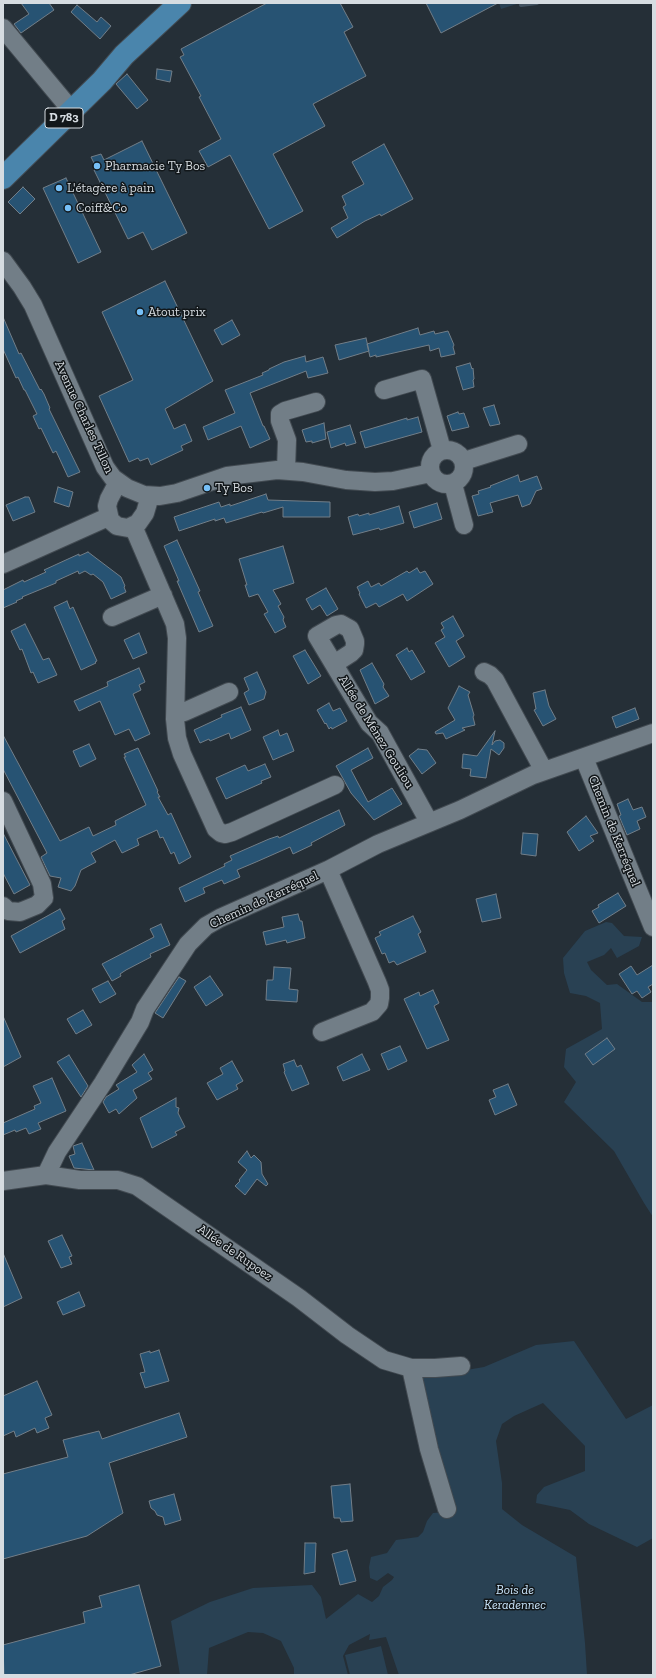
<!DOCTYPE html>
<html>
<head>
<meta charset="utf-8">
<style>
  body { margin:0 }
  #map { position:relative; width:656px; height:1678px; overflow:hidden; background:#252f37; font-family:"Zilla Slab",serif }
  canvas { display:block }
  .frame { position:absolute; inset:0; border:4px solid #d6dce1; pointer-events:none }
</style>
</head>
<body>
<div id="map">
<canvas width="656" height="1678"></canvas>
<div class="frame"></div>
</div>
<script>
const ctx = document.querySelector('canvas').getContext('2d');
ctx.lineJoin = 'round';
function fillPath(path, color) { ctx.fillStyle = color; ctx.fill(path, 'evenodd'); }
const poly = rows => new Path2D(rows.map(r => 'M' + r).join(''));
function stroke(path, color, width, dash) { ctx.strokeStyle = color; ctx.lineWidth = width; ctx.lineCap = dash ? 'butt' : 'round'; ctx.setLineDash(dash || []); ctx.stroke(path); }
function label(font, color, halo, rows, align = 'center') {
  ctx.font = font + ' "Zilla Slab",serif'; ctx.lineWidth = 3; ctx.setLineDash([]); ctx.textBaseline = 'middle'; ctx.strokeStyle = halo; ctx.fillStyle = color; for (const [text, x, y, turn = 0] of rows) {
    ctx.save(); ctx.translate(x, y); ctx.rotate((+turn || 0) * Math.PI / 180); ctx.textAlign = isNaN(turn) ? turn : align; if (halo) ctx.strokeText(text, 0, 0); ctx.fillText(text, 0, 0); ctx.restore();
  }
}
fillPath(poly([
  [499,3,520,3,501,9],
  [606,922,612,923,624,936,642,937,639,946,617,958,611,948,604,955,587,962,591,970,607,985,617,984,642,1002,653,1002,653,1217,644,1203,614,1151,564,1102,576,1082,564,1067,566,1049,602,1029,600,1003,586,996,570,993,564,973,563,958,585,931],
  [574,1341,626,1419,653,1405,653,1538,637,1547,589,1524,570,1510,536,1503,537,1495,544,1487,585,1471,585,1446,543,1403,514,1416,502,1424,496,1441,502,1483,502,1509,522,1525,576,1557,585,1643,587,1675,399,1675,386,1637,369,1640,370,1634,349,1645,343,1656,348,1675,294,1675,294,1668,281,1641,263,1633,248,1632,209,1648,207,1675,180,1675,171,1621,210,1602,253,1588,312,1585,321,1597,326,1619,358,1594,372,1602,379,1596,383,1587,392,1580,394,1577,388,1573,377,1581,370,1578,369,1567,371,1557,387,1553,396,1540,418,1537,423,1532,427,1521,433,1513,444,1512,417,1373,449,1373,484,1367,536,1345],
  [381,1646,388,1675,350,1675,345,1655]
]), '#294153');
stroke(poly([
  [521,5,537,3]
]), '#425260', 4);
const building = poly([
  [21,3,49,3,54,10,21,33,14,24,29,14,21,3],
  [267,3,340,3,353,27,344,32,366,76,313,104,325,126,273,154,303,211,269,229,230,155,208,167,199,151,221,139,199,97,201,96,180,57,184,55,181,49,267,3],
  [426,3,498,3,441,33,426,3],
  [77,5,97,22,101,17,111,26,100,39,71,12,77,5],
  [157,69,172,71,170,82,156,79,157,69],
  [127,74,148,100,137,109,116,84,127,74],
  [142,141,187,233,152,250,143,232,128,239,94,170,97,169,91,157,101,154,104,160,142,141],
  [384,144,413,199,381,216,380,214,365,221,337,238,331,228,348,218,343,207,346,205,342,196,364,184,352,162,384,144],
  [66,178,101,252,78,263,43,188,66,178],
  [23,187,35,199,20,214,8,202,23,187],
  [165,281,213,381,165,409,174,429,185,424,192,441,181,446,183,450,151,465,148,458,140,461,138,458,129,462,99,396,133,380,102,312,165,281],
  [3,317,19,354,21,353,40,390,41,389,44,394,50,408,49,409,80,472,68,477,56,451,53,453,41,428,39,429,33,416,37,414,25,390,24,390,18,377,16,378,3,349,3,317],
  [232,320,240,335,222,345,214,330,232,320],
  [418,328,420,335,434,331,435,334,448,331,454,345,453,347,455,354,441,357,439,348,430,351,429,345,376,357,376,355,370,357,367,344,418,328],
  [366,338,369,351,339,360,335,345,366,338],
  [305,356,306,362,323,357,328,373,308,378,306,371,250,393,263,426,264,426,270,439,250,448,241,426,208,440,203,427,235,413,225,390,263,375,262,373,269,370,269,369,284,362,305,356],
  [470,363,472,369,473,368,474,379,473,380,474,387,463,390,456,367,470,363],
  [494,405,500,424,490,426,483,408,494,405],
  [458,412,459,414,464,413,469,427,452,431,447,416,458,412],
  [418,417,422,432,365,448,360,432,407,418,407,420,418,417],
  [324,423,326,439,312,443,312,441,306,442,302,430,324,423],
  [350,425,356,443,346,446,345,443,331,448,327,432,350,425],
  [518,475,520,482,537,476,542,489,536,491,530,504,522,507,518,495,490,503,493,512,478,516,472,496,479,494,478,491,491,487,490,486,518,475],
  [58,487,73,492,69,507,54,502,58,487],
  [266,494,268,500,330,502,330,517,283,517,283,507,263,513,262,512,226,523,224,518,215,521,215,519,179,531,174,517,219,502,221,507,230,504,230,506,266,494],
  [25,497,29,497,35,512,13,521,6,505,25,497],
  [437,503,442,519,414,528,409,512,437,503],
  [399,506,404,523,380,530,379,528,353,535,348,517,358,514,359,516,369,513,369,515,399,506],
  [177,540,200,591,198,592,213,626,199,632,177,581,179,581,164,546,177,540],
  [283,546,294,583,273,590,281,604,278,606,284,617,283,620,286,627,275,633,264,614,268,612,258,594,249,597,245,585,247,585,239,559,283,546],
  [88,552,121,577,125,586,124,587,126,592,111,599,103,582,93,574,91,575,85,571,79,574,78,571,56,581,56,583,22,597,23,598,16,601,17,602,3,608,3,590,23,580,24,582,46,572,44,570,79,554,79,556,88,552],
  [417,568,420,573,425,571,433,584,407,601,403,594,379,607,376,603,366,608,359,594,360,593,357,587,368,581,371,587,379,583,381,586,407,571,409,573,417,568],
  [326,588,338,609,327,616,320,605,312,610,306,599,326,588],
  [67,601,70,609,73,607,97,661,95,662,96,663,81,670,54,607,67,601],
  [453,616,464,636,456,641,465,657,449,667,435,643,445,637,441,630,444,628,441,623,453,616],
  [25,624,43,660,49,658,57,675,38,683,33,672,31,673,22,649,20,650,11,631,25,624],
  [139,633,147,653,133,659,124,640,139,633],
  [407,648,409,652,412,650,425,672,411,680,396,655,407,648],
  [305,650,321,676,308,684,293,656,305,650],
  [372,663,384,684,383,687,389,696,375,704,360,670,372,663],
  [139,668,145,682,139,685,141,690,133,694,150,734,135,741,129,729,115,735,100,701,79,711,74,701,108,686,107,682,139,668],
  [257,672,266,692,264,699,249,705,244,693,249,690,244,678,257,672],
  [459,686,470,692,468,695,474,715,473,717,475,725,462,728,465,730,446,739,443,733,436,734,435,732,455,720,448,708,459,686],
  [545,690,549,706,556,719,543,726,534,710,536,709,533,693,545,690],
  [329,703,333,711,340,708,347,721,332,729,331,727,329,729,326,723,325,724,317,710,329,703],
  [241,707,251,730,231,739,229,733,210,741,209,739,200,743,194,730,222,717,221,715,241,707],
  [635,708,639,719,616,728,612,717,635,708],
  [278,730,280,736,287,733,294,751,273,760,263,737,278,730],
  [495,731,492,745,495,741,500,740,504,743,504,748,499,755,491,749,486,778,470,776,471,769,462,768,463,754,477,756,495,731],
  [3,735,60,841,89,827,93,836,116,825,115,821,146,805,124,757,126,757,124,754,138,748,158,791,157,792,160,797,158,797,168,815,171,813,191,857,179,864,174,852,171,854,163,837,160,838,157,830,137,839,139,845,122,853,115,840,91,853,96,862,81,870,75,886,71,891,58,887,61,878,50,876,41,857,47,853,3,769,3,735],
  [89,744,96,759,80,767,73,751,89,744],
  [368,748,373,758,351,770,368,802,392,788,402,804,374,820,351,793,336,766,368,748],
  [418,749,427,750,436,763,422,774,409,756,418,749],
  [265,764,271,777,261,781,262,783,226,799,216,778,245,765,248,771,265,764],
  [628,799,633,810,642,807,646,817,637,821,640,829,627,835,619,816,621,815,617,804,628,799],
  [339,810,345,825,311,843,312,845,293,854,290,847,256,862,237,870,240,877,224,884,222,880,203,888,205,893,185,902,179,888,225,866,224,864,232,860,230,856,269,839,278,836,279,838,339,810],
  [586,816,598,833,590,836,594,841,579,851,567,832,586,816],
  [3,833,30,885,14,894,3,873,3,833],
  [523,833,538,834,536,856,521,854,523,833],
  [618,893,626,906,599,923,592,911,599,907,598,905,618,893],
  [496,894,501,918,482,922,476,899,496,894],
  [60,909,65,919,62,921,65,929,20,953,11,936,60,909],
  [298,914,300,921,302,921,305,938,287,943,286,940,266,945,263,932,284,927,282,917,298,914],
  [413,916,421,932,418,934,426,952,397,965,394,961,389,963,385,953,382,954,375,938,381,935,379,932,413,916],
  [161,924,170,945,150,954,151,957,126,970,120,974,121,976,112,981,102,964,154,937,150,929,161,924],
  [653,965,653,984,648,987,651,992,642,998,637,991,632,994,619,974,631,966,637,975,653,965],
  [274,967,291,968,289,989,298,990,297,1002,266,1000,267,980,273,980,274,967],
  [210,976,223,995,206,1006,194,987,210,976],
  [179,977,186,981,163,1018,155,1013,179,977],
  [108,981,116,994,100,1003,92,989,108,981],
  [433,990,439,1003,434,1006,449,1040,427,1049,404,999,419,992,420,996,433,990],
  [83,1010,92,1025,76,1034,67,1019,83,1010],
  [3,1016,21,1057,3,1067,3,1016],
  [607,1038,615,1049,593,1065,585,1054,607,1038],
  [400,1046,407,1061,388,1070,381,1054,400,1046],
  [144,1054,153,1070,148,1073,152,1079,133,1090,137,1098,119,1114,116,1109,109,1113,103,1102,106,1097,119,1089,116,1085,137,1072,132,1065,144,1054],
  [362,1054,370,1070,343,1081,337,1067,362,1054],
  [69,1055,88,1086,81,1097,57,1062,69,1055],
  [294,1060,297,1067,301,1065,309,1084,292,1091,284,1072,285,1071,283,1064,294,1060],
  [232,1061,243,1081,236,1085,238,1089,217,1100,207,1083,223,1074,220,1068,232,1061],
  [52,1078,66,1111,38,1123,41,1129,29,1134,26,1128,16,1132,15,1130,3,1135,3,1123,35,1109,34,1106,41,1103,33,1086,52,1078],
  [508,1084,517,1105,495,1115,489,1100,496,1097,493,1090,508,1084],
  [176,1098,176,1107,179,1108,178,1113,185,1127,175,1132,177,1135,152,1148,140,1118,176,1098],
  [82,1143,94,1170,74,1168,69,1156,75,1154,73,1146,82,1143],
  [247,1151,251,1158,254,1155,261,1162,262,1174,268,1184,266,1186,257,1179,245,1195,235,1186,240,1181,239,1180,247,1170,238,1162,247,1151],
  [62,1235,72,1256,69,1257,72,1264,61,1268,48,1241,62,1235],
  [3,1253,22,1298,3,1307,3,1253],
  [79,1292,85,1306,63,1315,57,1302,79,1292],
  [159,1350,169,1381,145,1388,140,1373,145,1372,140,1354,150,1351,150,1353,159,1350],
  [37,1381,52,1415,45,1418,49,1428,37,1433,35,1428,16,1437,14,1431,3,1436,3,1396,37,1381],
  [179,1413,187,1437,109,1463,123,1513,87,1536,3,1559,3,1474,68,1457,63,1440,99,1431,102,1439,179,1413],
  [350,1484,353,1521,341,1522,340,1518,334,1518,331,1486,350,1484],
  [174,1494,181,1520,165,1525,163,1517,157,1515,155,1511,151,1508,149,1501,174,1494],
  [305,1543,316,1543,315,1566,315,1572,304,1574,305,1543],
  [347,1550,356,1581,340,1585,332,1554,347,1550],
  [139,1585,161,1666,129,1675,4,1675,3,1645,85,1623,83,1612,102,1607,99,1596,139,1585]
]);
fillPath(building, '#275373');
stroke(building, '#727e88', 1);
const minor = poly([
  [3,28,72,111],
  [3,261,22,287,33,305,105,467,113,478,127,488,144,495,160,496,177,493,227,476,277,470,303,472,346,480,375,482,393,481,431,473],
  [384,390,422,379,442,450],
  '430 467a17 17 0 1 1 34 0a17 17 0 1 1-34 0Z',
  [464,461,518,444],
  [286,470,287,440,280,421,280,414,285,411,316,402],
  [118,482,109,499,107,506,110,520,117,526,128,528,138,523,145,513,150,496],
  [453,484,464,525],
  [133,526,175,624,177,638,175,719,177,738,182,754,216,829,221,833,225,834,232,832,335,785],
  [3,564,108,517],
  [112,617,163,595],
  [334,664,351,653,354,650,355,644,355,641,350,629,341,624,336,625,317,636,369,723,380,733,429,822],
  [484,672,490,675,495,680,544,771],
  [176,714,184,712,229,692],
  [584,758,653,927],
  [3,801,42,884,44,898,37,905,20,912,8,911,3,906],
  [322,1032,372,1012,379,1004,380,998,380,990,377,982,328,870],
  [46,1175,80,1180,118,1180,137,1186,299,1298,347,1335,384,1360,411,1368,435,1368,461,1366],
  [3,1181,46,1175,57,1152,103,1083,140,1022,145,1009,188,944,206,926,220,918,328,870,378,844,460,810,533,775,653,733],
  [411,1368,429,1449,447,1509]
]);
const major = poly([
  [3,178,102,81,124,55,180,3]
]);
stroke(minor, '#424a51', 20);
stroke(major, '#424a51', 24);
stroke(minor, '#727e87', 18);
stroke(major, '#4a85ac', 22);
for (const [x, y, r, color] of [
  [97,166,4,"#77c0f7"],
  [59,188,4,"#77c0f7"],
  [68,208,4,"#77c0f7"],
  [140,312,4,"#77c0f7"],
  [207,488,4,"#77c0f7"]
]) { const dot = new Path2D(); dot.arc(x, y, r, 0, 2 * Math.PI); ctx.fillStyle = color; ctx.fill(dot); stroke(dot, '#12171a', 1.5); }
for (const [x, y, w] of [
  [64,118,38]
]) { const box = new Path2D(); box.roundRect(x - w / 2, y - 10, w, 20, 3); ctx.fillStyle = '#12171a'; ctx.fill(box); stroke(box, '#d6dce1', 1); }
label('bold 12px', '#d6dce1', null, [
  ["D 783",64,118]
]);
label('13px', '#d6dce1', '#12171a', [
  ["Pharmacie Ty Bos",105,166],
  ["L'étagère à pain",67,188],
  ["Coiff&Co",76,208],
  ["Atout prix",148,312],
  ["Ty Bos",215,488]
], 'left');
label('13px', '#d6dce1', '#12171a', [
  ["Avenue Charles Tillon",84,417,65],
  ["Allée de Ménez Gouliou",376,732,58],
  ["Chemin de Kerréquel",614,831,68],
  ["Chemin de Kerréquel",264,900,-25],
  ["Allée de Rupoez",235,1253,35]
]);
label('italic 13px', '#c7e2f8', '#12171a', [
  ["Bois de",515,1590],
  ["Keradennec",515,1605]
]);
</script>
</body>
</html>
